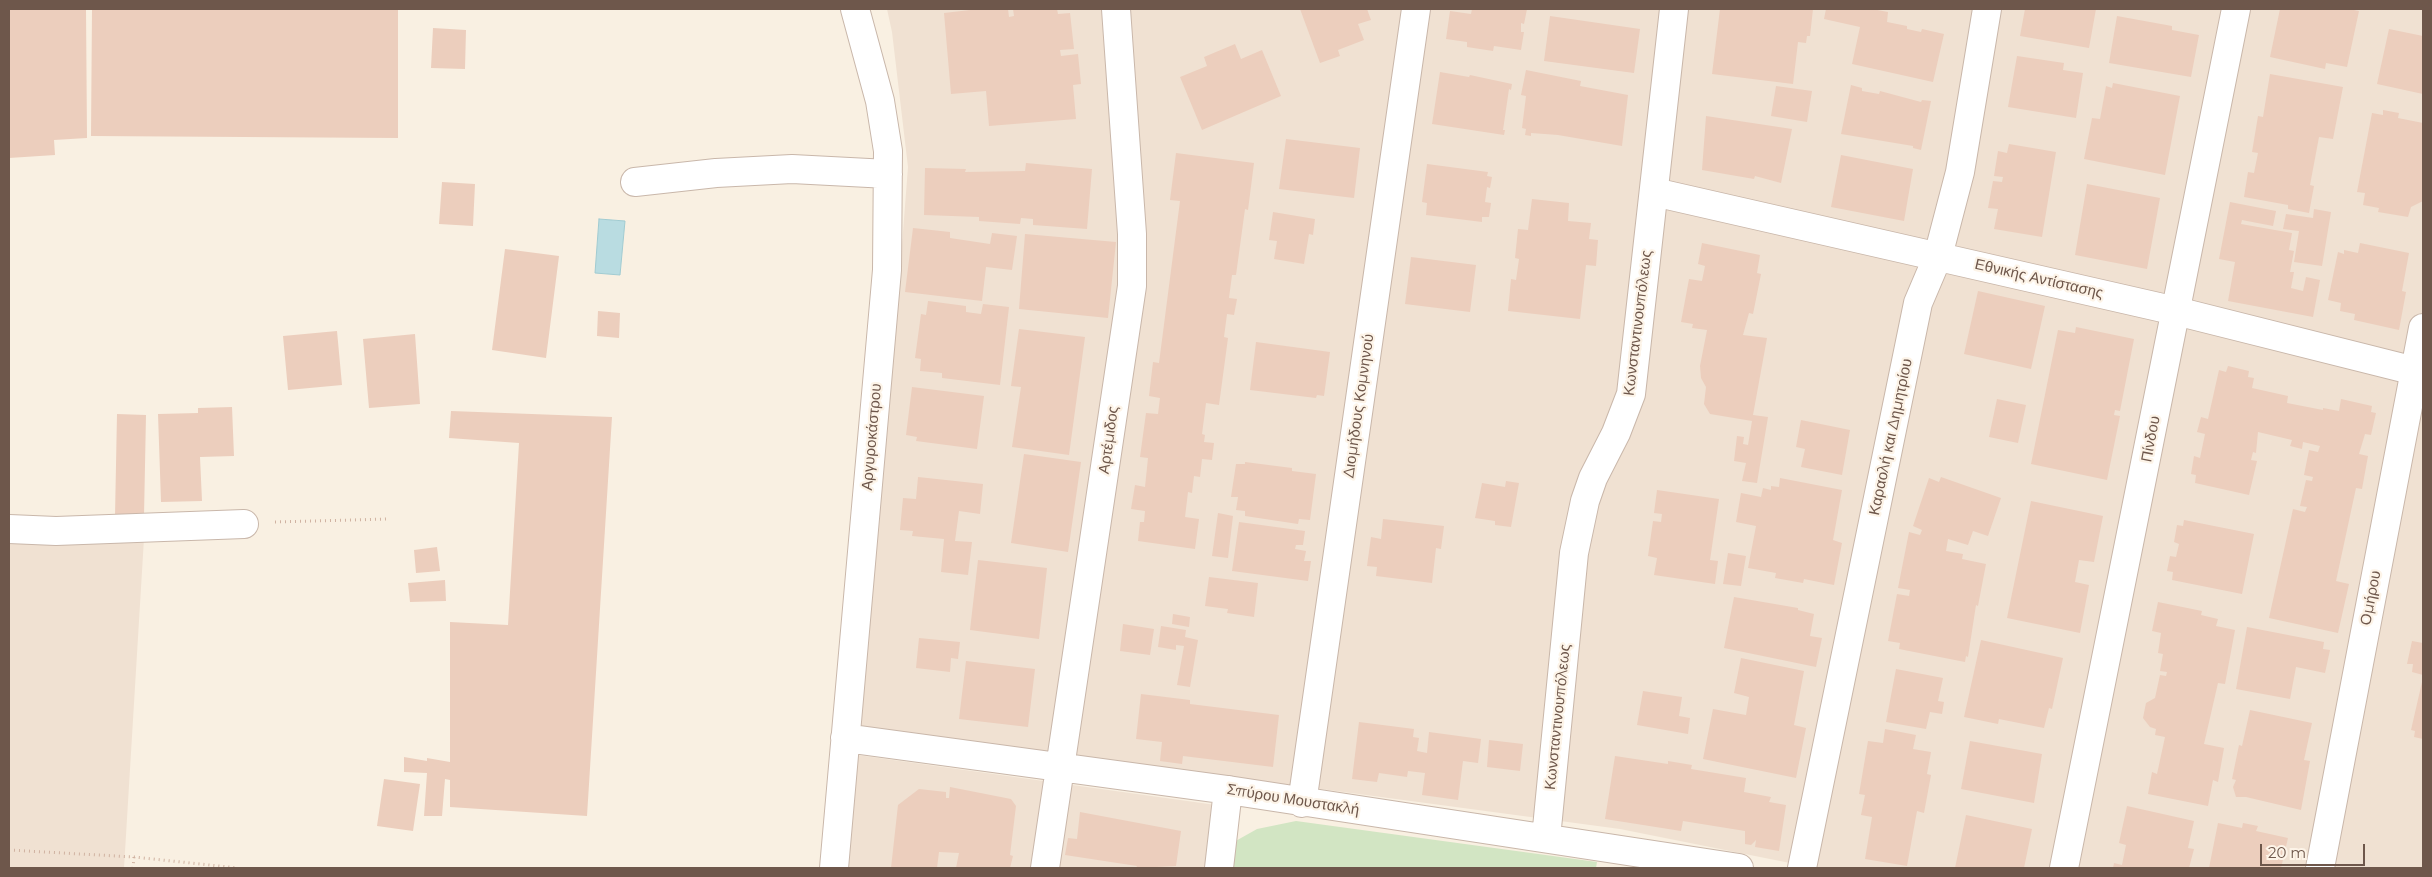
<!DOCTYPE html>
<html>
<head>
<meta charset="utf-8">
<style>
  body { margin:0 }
  #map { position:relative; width:2432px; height:877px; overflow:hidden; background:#f9f0e2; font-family:Montserrat,sans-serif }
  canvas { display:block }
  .frame { position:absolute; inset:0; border:10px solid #6e574b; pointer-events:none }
  .scale { position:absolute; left:2260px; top:844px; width:105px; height:22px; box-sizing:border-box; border:2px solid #6e574b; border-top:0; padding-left:6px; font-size:15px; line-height:18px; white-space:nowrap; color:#6e574b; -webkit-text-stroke:4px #fdf4e8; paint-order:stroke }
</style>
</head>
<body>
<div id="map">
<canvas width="2432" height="877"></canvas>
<div class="frame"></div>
<div class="scale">20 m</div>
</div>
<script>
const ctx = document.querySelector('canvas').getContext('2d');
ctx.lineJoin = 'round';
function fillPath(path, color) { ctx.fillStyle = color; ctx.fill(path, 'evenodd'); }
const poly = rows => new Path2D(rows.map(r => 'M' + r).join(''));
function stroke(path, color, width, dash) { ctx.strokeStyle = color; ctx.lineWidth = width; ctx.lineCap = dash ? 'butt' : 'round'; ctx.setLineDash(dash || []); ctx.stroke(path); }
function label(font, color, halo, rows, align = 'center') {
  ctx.font = font + ' Montserrat,sans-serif'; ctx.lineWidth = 4.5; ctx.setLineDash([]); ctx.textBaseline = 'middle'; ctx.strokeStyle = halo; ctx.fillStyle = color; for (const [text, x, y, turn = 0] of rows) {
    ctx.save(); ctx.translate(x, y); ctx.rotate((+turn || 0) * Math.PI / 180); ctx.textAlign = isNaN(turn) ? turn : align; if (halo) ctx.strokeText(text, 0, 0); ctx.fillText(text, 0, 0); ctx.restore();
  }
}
fillPath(poly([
  [887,9,2423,9,2423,868,1815,868,1620,829,858,727,893,362,908,167,892,32],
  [9,520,145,522,124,868,9,868],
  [857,755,1216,805,1204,868,846,868]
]), '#f0e1d2');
fillPath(poly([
  [1296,821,1597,862,1596,868,1222,868,1225,847,1257,829]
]), '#d2e5c3');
const water = poly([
  [599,219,625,221,620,275,595,273,599,219]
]);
fillPath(water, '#b9dce1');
stroke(water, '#a1cbd1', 1);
fillPath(poly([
  [9,9,86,9,87,138,54,140,55,155,9,158],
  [92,9,398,9,398,138,91,136],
  [979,9,1008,9,1009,17,1014,16,1013,9,1057,9,1058,14,1070,13,1074,49,1060,50,1061,56,1078,54,1081,84,1073,85,1076,119,989,126,986,91,951,94,944,13],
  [1300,9,1367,9,1371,20,1358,24,1364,40,1338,50,1340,56,1320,63],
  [1472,9,1527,9,1524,24,1521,23,1521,32,1524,32,1521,50,1494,46,1493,51,1467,47,1467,42,1446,39,1450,11,1471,14],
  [1720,9,1813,9,1810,36,1807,36,1806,43,1798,42,1793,84,1712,74],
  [1826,9,1872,9,1888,12,1887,22,1907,26,1907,29,1921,32,1922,29,1944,34,1933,82,1852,64,1860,27,1824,19],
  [2025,9,2096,9,2089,48,2020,36],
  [2280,9,2349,9,2359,11,2347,67,2326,63,2325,69,2270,57],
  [1550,16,1640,29,1634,73,1544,61],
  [2117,16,2172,26,2172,30,2199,35,2191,77,2109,63],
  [433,28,466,30,465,69,431,68],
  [2389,29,2423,36,2423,94,2377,84],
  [1235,44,1241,59,1262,50,1281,96,1202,130,1180,77,1207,66,1204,57],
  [2017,56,2064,63,2063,70,2083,73,2076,118,2008,107],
  [1526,70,1581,81,1580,86,1628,95,1622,146,1558,135,1531,133,1531,136,1525,135,1526,129,1522,128,1526,96,1521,95],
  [1440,72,1469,77,1470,75,1512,84,1511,90,1509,89,1503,130,1505,130,1504,135,1432,124],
  [2270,74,2343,87,2333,139,2319,137,2310,185,2314,186,2309,213,2288,209,2288,205,2244,197,2248,172,2254,173,2258,153,2252,152,2258,116,2263,117],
  [2113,83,2180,96,2165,175,2084,159,2092,118,2100,119,2106,86,2112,88],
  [1851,85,1862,88,1862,91,1879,94,1880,91,1921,102,1922,100,1931,101,1921,150,1913,148,1913,146,1841,134],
  [1776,86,1812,91,1807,122,1771,116],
  [2383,110,2399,113,2398,118,2423,123,2423,201,2411,207,2408,217,2378,212,2379,208,2363,205,2365,193,2357,192,2372,113,2383,115],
  [1706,116,1792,129,1781,183,1755,176,1754,179,1702,170],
  [1286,139,1360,148,1354,198,1279,189],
  [2009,144,2056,152,2042,237,1994,229,1998,209,1988,208,1993,181,2002,182,2003,177,1994,176,1998,151,2007,153],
  [1176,153,1254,163,1248,210,1245,209,1236,275,1232,275,1229,298,1237,299,1234,315,1227,314,1224,337,1228,338,1219,405,1206,403,1202,434,1205,435,1204,442,1214,443,1212,460,1202,459,1200,477,1194,476,1192,493,1188,492,1185,517,1199,519,1195,549,1138,541,1140,522,1144,522,1145,511,1131,509,1135,485,1145,487,1148,458,1140,457,1146,413,1158,414,1160,398,1149,396,1153,362,1159,363,1180,201,1170,200],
  [1841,155,1913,169,1904,221,1831,207],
  [1026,163,1092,169,1087,229,1033,225,1033,219,1021,218,1020,224,979,221,979,217,924,215,925,168,966,169,965,172,1025,171],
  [1427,164,1488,172,1487,176,1492,177,1490,188,1487,187,1485,202,1491,203,1489,217,1482,217,1482,222,1426,215,1427,203,1422,202],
  [442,182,475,184,473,226,439,224],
  [2087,184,2160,198,2147,269,2075,255],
  [1532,199,1569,203,1568,221,1591,223,1589,239,1598,240,1596,266,1586,265,1580,319,1508,311,1511,279,1516,280,1519,259,1515,258,1518,229,1528,230],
  [2230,202,2276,211,2273,226,2242,220,2241,224,2292,233,2289,250,2294,251,2290,272,2294,272,2291,288,2303,291,2306,277,2320,280,2313,317,2228,301,2235,262,2219,259],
  [2314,209,2331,212,2322,266,2294,262,2299,231,2283,229,2286,214,2313,218],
  [1273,212,1315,219,1313,235,1309,234,1304,264,1274,259,1277,241,1269,240],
  [913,228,950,232,950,238,990,244,992,233,1017,236,1012,270,986,267,982,301,905,292],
  [1025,234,1116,242,1108,318,1019,309],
  [1702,243,1760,255,1757,273,1761,274,1753,314,1749,313,1743,335,1767,338,1753,415,1768,417,1757,483,1742,481,1746,463,1734,461,1737,436,1744,437,1743,444,1748,445,1752,421,1710,414,1704,404,1706,387,1701,378,1700,366,1707,330,1692,328,1693,324,1681,322,1689,279,1702,281,1705,266,1698,264],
  [2360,243,2409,253,2402,291,2406,292,2399,330,2354,320,2355,314,2340,311,2341,303,2328,300,2338,252,2344,254,2344,250,2358,253],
  [505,249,559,256,546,358,492,350],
  [1411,257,1476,265,1470,312,1405,304],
  [1978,291,2045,306,2031,369,1964,354],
  [928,301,966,306,966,312,981,314,983,304,1009,307,1000,385,942,378,942,373,920,371,921,359,915,358,921,314,926,315],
  [598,311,620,313,619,338,597,336],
  [2076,327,2134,339,2120,411,2115,410,2114,415,2120,416,2107,480,2031,464,2058,330,2075,333],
  [1019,329,1085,337,1069,455,1012,447,1021,387,1011,386],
  [337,331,342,385,288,390,283,336],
  [415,334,420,404,369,408,363,339],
  [1256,342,1330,352,1324,396,1317,395,1316,398,1250,390],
  [2228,366,2249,371,2248,377,2254,378,2252,388,2288,396,2287,403,2323,410,2323,408,2339,411,2341,399,2372,406,2371,412,2376,413,2371,435,2365,434,2359,454,2368,456,2362,489,2356,488,2336,581,2349,584,2338,633,2269,618,2293,509,2305,512,2307,507,2300,506,2306,480,2312,481,2313,477,2304,475,2309,450,2318,452,2320,446,2303,442,2302,449,2290,446,2292,440,2258,432,2256,453,2253,452,2251,460,2257,461,2249,495,2195,483,2196,475,2191,474,2194,456,2200,458,2205,434,2197,432,2201,417,2208,419,2219,370,2226,372],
  [912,387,984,396,977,449,916,441,917,437,906,435],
  [1997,399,2026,405,2018,443,1989,437],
  [232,407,234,456,200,457,202,501,161,502,158,414,198,413,198,408],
  [451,411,612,417,587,816,450,807,450,780,445,779,442,816,424,816,427,773,404,772,404,757,427,761,427,758,450,762,450,622,508,625,519,443,449,438],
  [117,414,146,415,144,516,115,516],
  [1801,420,1850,430,1842,475,1801,467,1805,449,1796,447],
  [1024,454,1081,462,1068,552,1011,543],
  [1245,462,1292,468,1292,471,1316,474,1310,520,1299,519,1298,524,1245,516,1245,511,1236,510,1238,497,1231,497,1236,464,1245,464],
  [918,477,983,484,980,514,959,511,955,541,972,542,968,575,941,572,944,539,912,536,913,531,900,530,903,498,916,499],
  [1941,477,2001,498,1988,536,1973,531,1968,545,1948,539,1946,551,1963,554,1962,559,1986,564,1978,606,1976,605,1968,657,1966,656,1965,662,1899,649,1900,643,1888,641,1897,594,1909,596,1910,590,1898,588,1909,532,1920,535,1922,530,1913,526,1929,478,1939,482],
  [1780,478,1842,490,1833,540,1842,543,1834,585,1804,579,1803,583,1775,578,1776,573,1748,568,1756,526,1736,522,1741,493,1761,497,1763,488,1771,490,1771,486,1779,487],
  [1506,481,1519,483,1511,527,1495,525,1495,521,1475,518,1482,483,1505,487],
  [1657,490,1719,499,1710,560,1718,561,1715,584,1654,575,1657,558,1648,556,1653,521,1661,522,1662,514,1654,513],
  [2031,501,2103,516,2094,562,2079,560,2075,582,2089,585,2080,633,2007,618],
  [1218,513,1233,516,1228,558,1212,556],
  [1383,519,1444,526,1441,549,1436,548,1432,583,1376,576,1377,567,1367,566,1371,537,1381,539],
  [2184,520,2254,534,2242,594,2172,580,2173,572,2167,571,2170,556,2176,557,2179,544,2174,542,2177,525,2183,526],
  [1239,522,1305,531,1303,545,1296,545,1295,549,1306,551,1304,561,1311,561,1308,581,1232,571],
  [437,547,440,571,416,573,414,550],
  [1728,553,1746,556,1741,586,1723,584],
  [978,560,1047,568,1039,639,970,630],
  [1209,577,1258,583,1254,617,1227,613,1228,609,1205,606],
  [445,580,446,601,410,602,408,583],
  [1734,597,1798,608,1798,610,1814,614,1810,636,1822,638,1816,667,1724,648],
  [2158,602,2202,611,2201,615,2218,619,2216,626,2235,630,2225,684,2218,683,2204,744,2224,748,2218,782,2213,780,2208,806,2148,794,2152,772,2157,774,2165,737,2155,735,2156,729,2150,727,2143,718,2146,703,2155,698,2160,675,2166,676,2167,672,2160,671,2163,654,2158,653,2161,633,2152,631],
  [1173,614,1190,617,1189,627,1172,624],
  [1123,624,1154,629,1150,655,1120,651],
  [1161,626,1186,630,1185,637,1198,640,1190,687,1177,685,1184,646,1176,645,1176,650,1158,647],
  [2247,627,2324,642,2323,649,2330,650,2325,673,2296,667,2290,699,2236,689],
  [919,638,960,642,958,659,951,658,950,672,916,668],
  [1981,640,2063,658,2052,709,2049,708,2044,728,1999,719,1998,724,1964,717],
  [2412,641,2423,643,2423,675,2412,672,2413,664,2407,664],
  [1741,658,1804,671,1794,725,1806,728,1796,778,1703,759,1713,709,1746,715,1749,697,1734,693],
  [966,661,1035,669,1028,727,959,719],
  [1896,669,1943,678,1938,701,1944,702,1942,714,1930,712,1926,729,1886,722],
  [2422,682,2423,682,2423,739,2414,737,2415,731,2411,730],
  [1643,691,1682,697,1679,716,1690,718,1688,734,1637,725],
  [1141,694,1190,700,1190,704,1279,715,1273,767,1183,756,1182,764,1160,761,1162,742,1136,739],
  [2250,710,2312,723,2304,760,2310,761,2301,810,2246,797,2236,797,2233,787,2236,780,2232,779,2239,745,2242,746],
  [1359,722,1414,729,1413,737,1419,738,1417,751,1427,753,1429,732,1481,739,1478,763,1463,761,1458,800,1422,795,1425,773,1408,771,1407,777,1379,773,1377,782,1352,779],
  [1885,729,1916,735,1913,749,1931,752,1927,774,1931,775,1924,813,1917,811,1907,866,1865,859,1872,817,1861,815,1865,795,1859,794,1868,741,1883,743],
  [1489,740,1523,744,1520,771,1487,767],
  [1970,741,2042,754,2034,803,1961,789],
  [1615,756,1668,764,1668,761,1692,765,1691,769,1746,778,1744,792,1771,797,1769,802,1786,805,1779,851,1755,847,1756,840,1751,845,1745,844,1745,831,1683,821,1681,831,1605,819],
  [384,779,420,784,413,831,377,826],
  [950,787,1011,799,1016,806,1010,855,1013,856,1010,868,956,868,959,853,939,852,937,868,891,868,898,805,919,789,946,792,946,798,949,798],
  [2127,806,2194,821,2188,848,2194,849,2189,868,2113,868,2114,863,2122,865,2126,845,2119,843],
  [1080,812,1181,831,1176,866,1136,868,1137,866,1065,855,1068,838,1077,839],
  [1966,815,2032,829,2024,868,1955,868],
  [2218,823,2242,828,2243,823,2258,826,2256,831,2288,838,2281,868,2209,868]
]), '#eccebd');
const minor = poly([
  [635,182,716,173,792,169,888,174],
  [1654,192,2176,311,2423,373],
  [9,529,56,531,244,524],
  [845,738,1228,790,1739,868],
  [1302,803,1416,9],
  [1546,838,1574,553,1585,501,1593,478,1616,433,1631,394,1674,9],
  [834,868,887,270,888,151,880,101,855,9],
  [1045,868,1132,286,1132,234,1116,9],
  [1219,868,1228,790],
  [1802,868,1918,303,1938,256,1960,172,1987,9],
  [2064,868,2236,9],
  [2320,868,2423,328]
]);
stroke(minor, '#c9b7aa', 30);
stroke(poly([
  [275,522,389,519],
  [9,850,134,857,238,868],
  [133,868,134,857]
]), '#d0b2a1', 3, [1, 4]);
stroke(minor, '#fff', 28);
label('15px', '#6e574b', '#fdf4e8', [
  ["Εθνικής Αντίστασης",2039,279,13],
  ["Κωνσταντινουπόλεως",1638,323,-83],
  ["Διομήδους Κομνηνού",1359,406,-82],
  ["Αργυροκάστρου",872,437,-85],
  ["Καραολή και Δημητρίου",1891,437,-78],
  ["Πίνδου",2151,439,-79],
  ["Αρτέμιδος",1109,440,-82],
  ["Ομήρου",2371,598,-79],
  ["Κωνσταντινουπόλεως",1558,717,-84],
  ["Σπύρου Μουστακλή",1293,800,9]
]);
</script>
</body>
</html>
